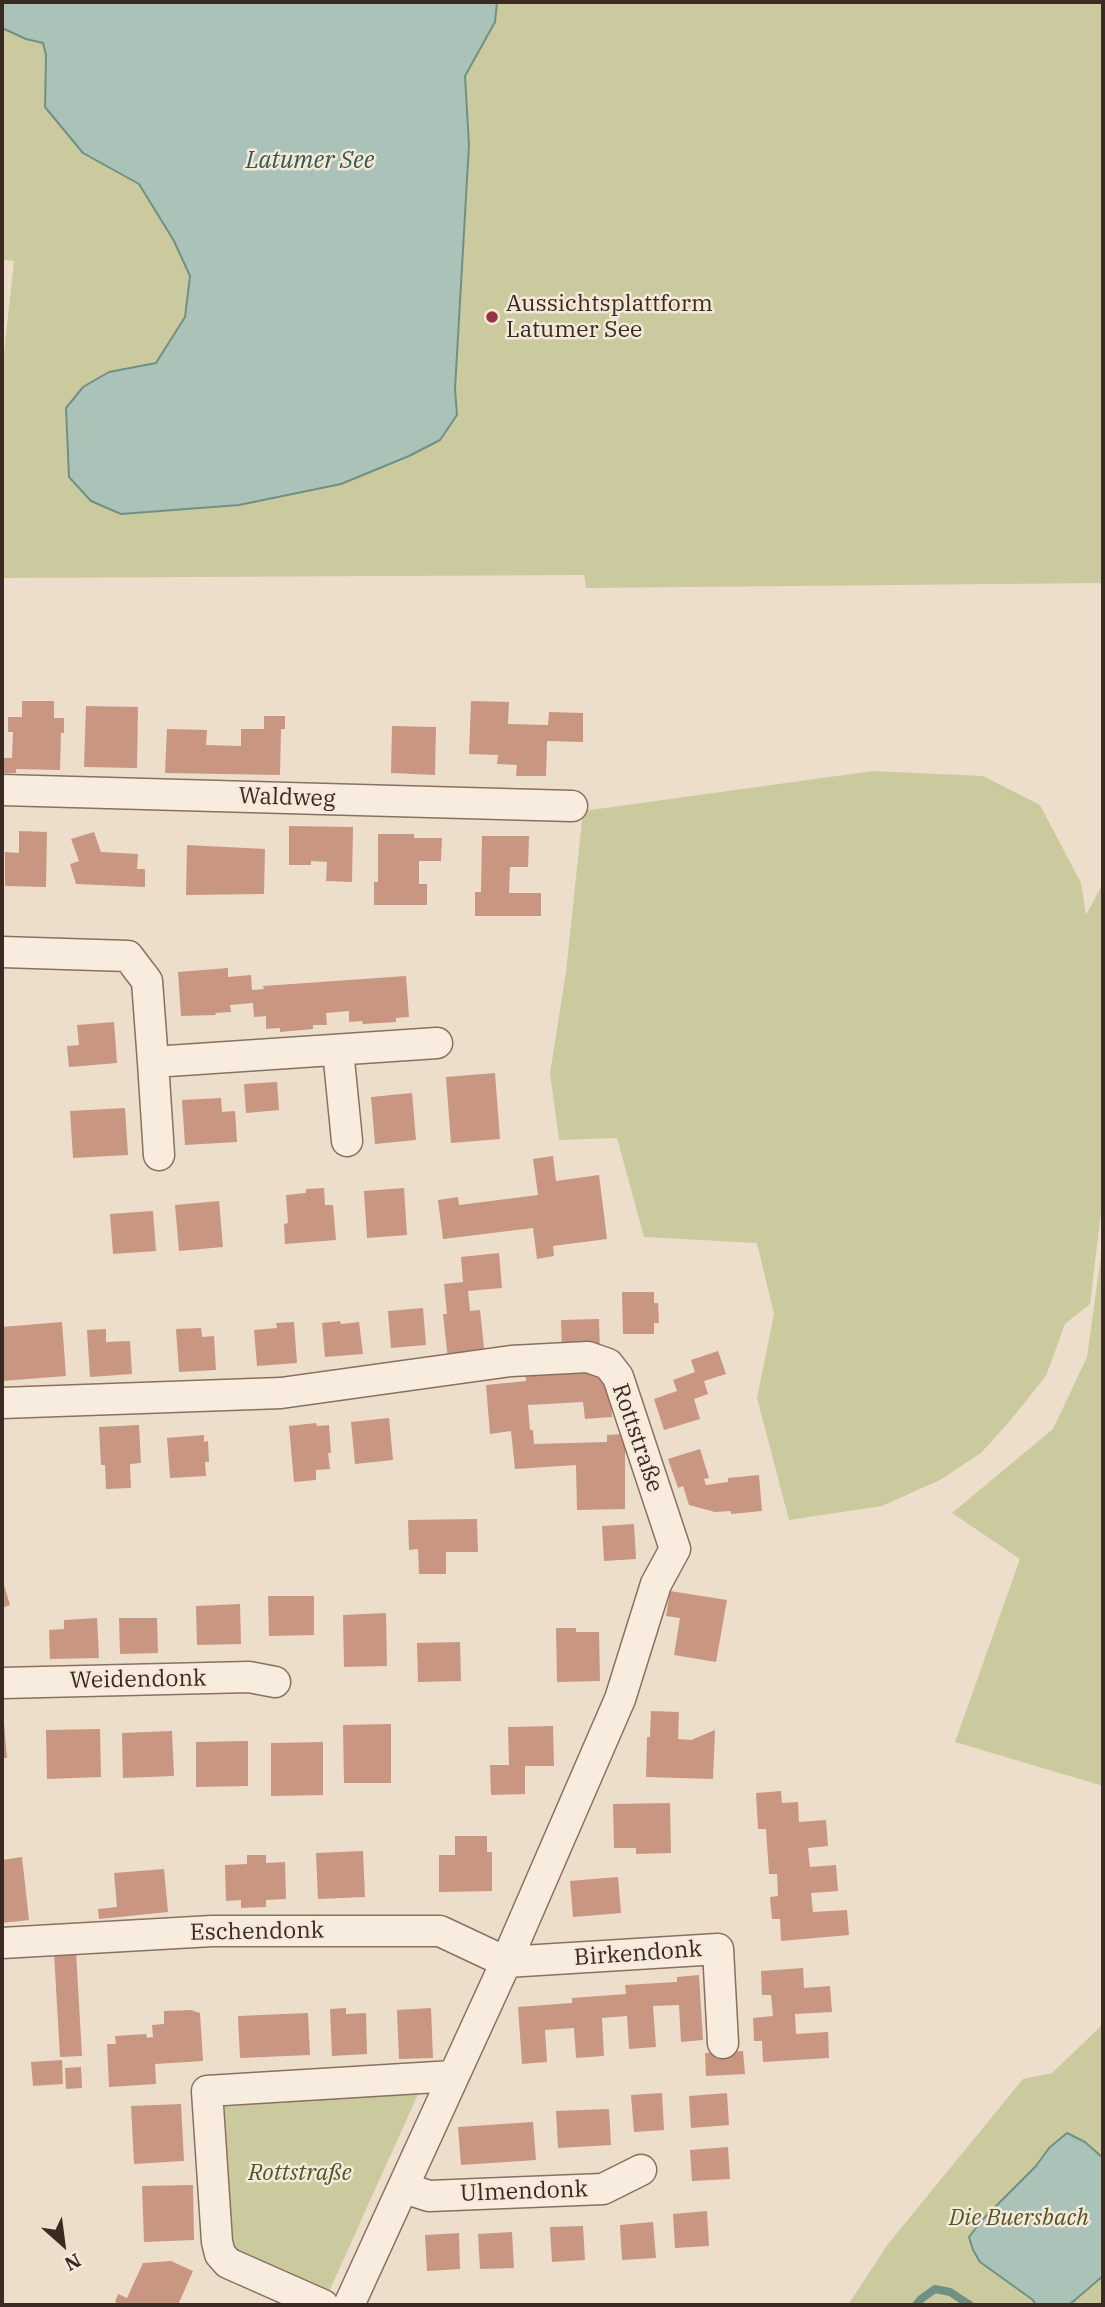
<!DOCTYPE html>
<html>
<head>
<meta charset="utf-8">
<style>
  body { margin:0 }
  #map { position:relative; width:1105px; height:2307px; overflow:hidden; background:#eddecb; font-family:"IBM Plex Serif",serif }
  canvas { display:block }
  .frame { position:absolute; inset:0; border:4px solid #3b2a22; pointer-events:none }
  .north { position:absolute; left:28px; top:2209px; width:70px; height:70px; -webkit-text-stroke:5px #f5e9da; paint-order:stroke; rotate:152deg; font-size:19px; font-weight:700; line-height:28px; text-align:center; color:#3b2a22 }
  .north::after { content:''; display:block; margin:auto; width:24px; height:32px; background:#3b2a22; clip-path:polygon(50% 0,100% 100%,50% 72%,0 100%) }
</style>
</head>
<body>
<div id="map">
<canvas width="1105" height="2307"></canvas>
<div class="frame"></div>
<div class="north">N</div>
</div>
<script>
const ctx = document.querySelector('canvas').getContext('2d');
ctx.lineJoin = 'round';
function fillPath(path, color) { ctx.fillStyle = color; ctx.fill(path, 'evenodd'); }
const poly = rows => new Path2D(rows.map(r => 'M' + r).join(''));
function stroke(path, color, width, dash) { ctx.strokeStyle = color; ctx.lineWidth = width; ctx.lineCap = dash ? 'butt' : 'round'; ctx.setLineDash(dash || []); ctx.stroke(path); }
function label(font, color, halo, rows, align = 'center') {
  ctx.font = font + ' "IBM Plex Serif",serif'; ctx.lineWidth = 5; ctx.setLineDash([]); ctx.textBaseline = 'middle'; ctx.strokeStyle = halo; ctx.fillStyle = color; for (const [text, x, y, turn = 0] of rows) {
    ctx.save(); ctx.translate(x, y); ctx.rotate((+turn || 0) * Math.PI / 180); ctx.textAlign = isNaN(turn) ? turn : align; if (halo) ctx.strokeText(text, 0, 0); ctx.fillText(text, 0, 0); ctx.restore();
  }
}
fillPath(poly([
  [497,2,1103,2,1103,583,586,588,584,575,2,578,2,372,14,261,2,260,2,28,26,39,43,43,46,55,45,107,83,153,139,184,174,241,190,276,185,317,156,363,109,372,121,514,238,505,341,484,409,456,441,440,457,415,455,389,469,145,465,76,495,22],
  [873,771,983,776,1040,805,1081,883,1086,915,1103,883,1103,1196,1090,1304,1065,1324,1046,1376,1009,1422,981,1453,940,1480,882,1506,789,1520,757,1398,774,1314,757,1243,644,1237,617,1138,559,1140,550,1073,566,972,583,811],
  [1103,1241,1103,1786,955,1742,1020,1559,952,1513,1053,1429,1087,1357],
  [1103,2024,1103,2305,848,2305,888,2244,1023,2079,1052,2073],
  [419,2092,328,2294,228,2248,223,2101]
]), '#cbca9e');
const water = poly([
  [2,2,497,2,495,22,465,76,469,145,455,389,457,415,440,440,409,456,341,484,239,505,121,514,91,501,69,477,66,408,83,387,109,372,156,363,185,317,190,276,174,241,139,184,83,153,45,107,46,55,43,43,26,39,2,28,2,2],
  [1067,2133,1085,2142,1103,2158,1103,2276,1069,2305,1036,2305,1033,2300,980,2262,973,2250,969,2237,982,2220,1036,2166,1049,2148,1067,2133]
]);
fillPath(water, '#abc2b8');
stroke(water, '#719084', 2);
stroke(poly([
  [916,2305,921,2299,935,2289,950,2292,970,2305]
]), '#719084', 8);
fillPath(poly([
  [22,701,54,701,54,718,64,718,64,733,61,733,60,770,16,769,16,773,2,773,2,758,12,758,13,732,8,732,8,717,22,717],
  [471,701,509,702,508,724,548,725,549,712,583,713,583,742,547,741,546,776,516,776,517,765,497,764,498,755,469,754],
  [86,706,138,707,137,768,84,767],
  [264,716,285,716,285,729,281,729,280,775,165,773,167,729,207,730,206,745,241,746,241,729,264,729],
  [392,726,436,727,435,775,391,773],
  [289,826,353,827,352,882,326,881,327,862,311,861,311,865,289,865],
  [19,831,47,832,46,887,5,886,5,852,19,853],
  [94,832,101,852,138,854,137,869,145,869,145,887,76,884,70,864,79,861,71,839],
  [378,834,414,834,414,838,442,838,441,861,419,861,419,884,427,884,427,905,374,905,374,882,378,882],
  [482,836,529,836,528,867,510,867,509,893,541,893,541,916,475,916,475,892,481,892],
  [187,845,265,849,264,894,186,895],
  [228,968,228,977,251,975,252,990,264,989,263,986,406,976,409,1017,396,1018,396,1022,363,1024,362,1021,349,1022,349,1011,326,1013,327,1025,313,1025,313,1029,280,1032,280,1028,266,1029,266,1016,254,1017,253,1003,230,1005,231,1012,215,1013,216,1015,181,1016,178,972],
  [114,1022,117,1063,69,1067,67,1046,79,1045,77,1025],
  [495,1073,500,1139,451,1143,446,1077],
  [277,1082,279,1110,246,1113,244,1084],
  [412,1093,416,1140,375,1144,371,1097],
  [221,1098,222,1112,235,1111,237,1142,185,1145,182,1100],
  [125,1108,128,1155,73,1158,70,1111],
  [553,1156,556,1181,599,1175,607,1239,553,1246,554,1256,537,1259,533,1228,443,1239,438,1200,458,1197,459,1205,538,1195,533,1159],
  [324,1188,325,1205,333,1205,336,1240,285,1244,284,1224,288,1223,286,1195,306,1193,306,1189],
  [404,1188,407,1235,367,1238,364,1191],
  [219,1201,223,1247,179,1251,175,1205],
  [153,1211,156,1251,113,1254,110,1214],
  [499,1253,502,1288,468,1291,470,1311,480,1310,485,1357,448,1360,443,1314,447,1314,444,1284,463,1282,461,1257],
  [622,1292,654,1292,654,1303,658,1303,659,1323,654,1323,654,1334,623,1334],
  [423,1308,426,1345,391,1348,388,1311],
  [599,1319,600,1350,562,1352,561,1320],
  [340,1321,341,1324,359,1322,363,1354,325,1357,322,1323],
  [62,1322,66,1376,2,1381,2,1327],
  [294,1322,297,1363,257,1366,254,1330,277,1328,276,1323],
  [201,1328,202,1337,214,1336,216,1370,179,1372,176,1329],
  [106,1329,106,1342,130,1341,132,1374,90,1377,87,1330],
  [718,1351,726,1374,704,1381,708,1394,694,1399,700,1419,664,1430,654,1399,677,1391,673,1380,695,1372,691,1360],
  [569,1368,604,1375,610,1382,612,1417,585,1419,583,1402,528,1405,530,1430,533,1430,534,1444,607,1442,607,1435,625,1434,625,1509,577,1510,576,1465,515,1469,511,1431,490,1434,486,1385,526,1381,525,1371],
  [389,1418,393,1460,355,1464,351,1422],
  [316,1423,317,1426,329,1425,331,1453,328,1453,330,1469,316,1470,316,1480,294,1482,289,1426],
  [139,1425,141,1463,130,1464,131,1488,106,1489,105,1465,101,1465,99,1427],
  [204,1435,204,1442,208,1441,209,1462,205,1462,206,1476,170,1478,167,1438],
  [700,1449,709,1478,704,1479,706,1485,728,1482,728,1478,759,1475,762,1511,731,1514,731,1511,715,1512,689,1505,683,1486,678,1488,668,1459],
  [477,1519,478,1552,446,1552,446,1574,419,1574,418,1549,409,1550,408,1520],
  [634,1524,636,1559,604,1561,602,1526],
  [2,1578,10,1605,2,1608],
  [670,1591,727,1600,716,1662,674,1655,680,1618,666,1616],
  [268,1596,314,1596,314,1635,269,1636],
  [240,1604,241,1644,197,1645,196,1606],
  [386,1613,387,1666,344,1667,343,1615],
  [97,1618,99,1658,50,1659,49,1630,64,1629,64,1620],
  [119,1618,157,1618,158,1653,120,1654],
  [556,1628,576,1628,576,1632,599,1632,600,1681,557,1682],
  [460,1642,461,1681,418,1682,417,1643],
  [651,1711,679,1712,678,1739,691,1740,715,1730,713,1779,646,1777,647,1737,650,1737],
  [2,1723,4,1723,7,1758,2,1758],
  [391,1724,391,1783,344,1783,343,1725],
  [553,1726,554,1766,525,1766,525,1794,491,1795,490,1765,509,1765,508,1727],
  [100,1729,101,1777,47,1779,46,1730],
  [172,1731,174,1776,123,1778,122,1733],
  [248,1741,248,1786,196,1787,196,1742],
  [323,1742,323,1795,271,1796,271,1743],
  [781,1791,782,1803,798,1802,799,1822,826,1820,828,1846,808,1848,810,1867,836,1865,838,1891,811,1893,813,1912,847,1910,849,1935,781,1941,780,1919,772,1919,770,1897,778,1896,777,1874,769,1874,766,1829,758,1829,756,1793],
  [670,1803,671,1853,636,1854,636,1848,614,1848,613,1804],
  [455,1836,487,1836,487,1852,492,1852,492,1891,439,1892,439,1855,455,1855],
  [363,1851,365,1897,318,1899,316,1853],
  [247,1855,266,1855,266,1863,285,1862,286,1899,266,1900,266,1907,241,1908,241,1900,226,1901,225,1865,247,1864],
  [22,1857,29,1920,2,1923,2,1860],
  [164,1869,168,1912,99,1919,98,1909,117,1907,114,1873],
  [618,1877,621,1913,573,1917,570,1881],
  [76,1951,82,2056,60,2057,54,1953],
  [803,1968,804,1988,830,1986,832,2012,795,2014,796,2034,828,2032,829,2058,763,2062,762,2041,754,2041,753,2018,773,2016,771,1995,762,1995,761,1971],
  [699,1975,703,2040,681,2042,679,2005,653,2006,656,2047,629,2049,627,2016,602,2018,604,2056,576,2058,574,2028,545,2030,547,2062,522,2064,518,2007,572,2003,572,1998,626,1994,625,1985,677,1982,677,1977],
  [346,2008,346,2014,366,2013,367,2054,332,2056,330,2009],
  [431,2008,433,2058,399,2059,397,2010],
  [191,2010,200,2013,203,2061,155,2064,156,2084,109,2087,107,2044,116,2044,115,2036,146,2034,147,2038,153,2037,152,2025,164,2024,164,2011],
  [308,2013,310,2055,240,2058,238,2016],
  [743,2051,745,2074,706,2076,705,2053],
  [62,2060,63,2084,33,2086,31,2062],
  [81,2067,82,2088,66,2089,65,2068],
  [662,2093,664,2130,634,2132,631,2095],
  [727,2093,729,2125,691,2128,689,2096],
  [181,2104,184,2161,134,2164,131,2106],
  [609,2109,611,2145,558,2148,556,2111],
  [533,2122,536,2160,461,2165,458,2127],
  [728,2147,730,2179,692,2181,690,2150],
  [193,2185,194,2240,144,2242,142,2186],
  [707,2211,709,2246,675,2248,673,2214],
  [653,2222,656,2258,622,2260,620,2225],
  [583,2226,585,2260,552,2262,550,2227],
  [512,2232,514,2268,480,2269,478,2234],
  [459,2233,460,2269,427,2271,425,2235],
  [171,2261,193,2271,178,2305,123,2305,115,2302,118,2294,127,2298,143,2263]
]), '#c99682');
const minor = poly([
  [2,790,572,806],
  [2,952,128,956,147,981,153,1062,437,1043],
  [338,1050,347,1141],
  [153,1062,159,1155],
  [2,1403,281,1393,511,1361,588,1357,608,1364,618,1377,675,1549,656,1584,620,1699,506,1962,349,2305],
  [2,1683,249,1677,275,1682],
  [2,1943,212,1931,440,1931,506,1962,718,1949,723,2043],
  [404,2188,429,2196,603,2189,641,2170],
  [323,2305,228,2263,220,2254,217,2242,207,2091,453,2076]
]);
stroke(minor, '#89705f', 33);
stroke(minor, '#f8ecde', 30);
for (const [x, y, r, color] of [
  [492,317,7,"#963241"]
]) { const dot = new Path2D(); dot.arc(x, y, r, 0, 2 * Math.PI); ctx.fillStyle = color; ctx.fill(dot); stroke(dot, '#f5e9da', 2.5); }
label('23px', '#3b2a22', '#f5e9da', [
  ["Aussichtsplattform",506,304],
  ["Latumer See",506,330]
], 'left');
label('23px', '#3b2a22', '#f5e9da', [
  ["Waldweg",287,798,2],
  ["Rottstraße",637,1438,71],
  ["Weidendonk",138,1680,-1],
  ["Eschendonk",257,1932,-1],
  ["Birkendonk",638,1954,-4],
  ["Ulmendonk",524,2192,-2]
]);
label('italic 23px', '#515629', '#f5e9da', [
  ["Rottstraße",300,2173],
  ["Die Buersbach",1019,2218]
]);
label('italic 24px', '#325a51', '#f5e9da', [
  ["Latumer See",310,161]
]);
</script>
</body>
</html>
